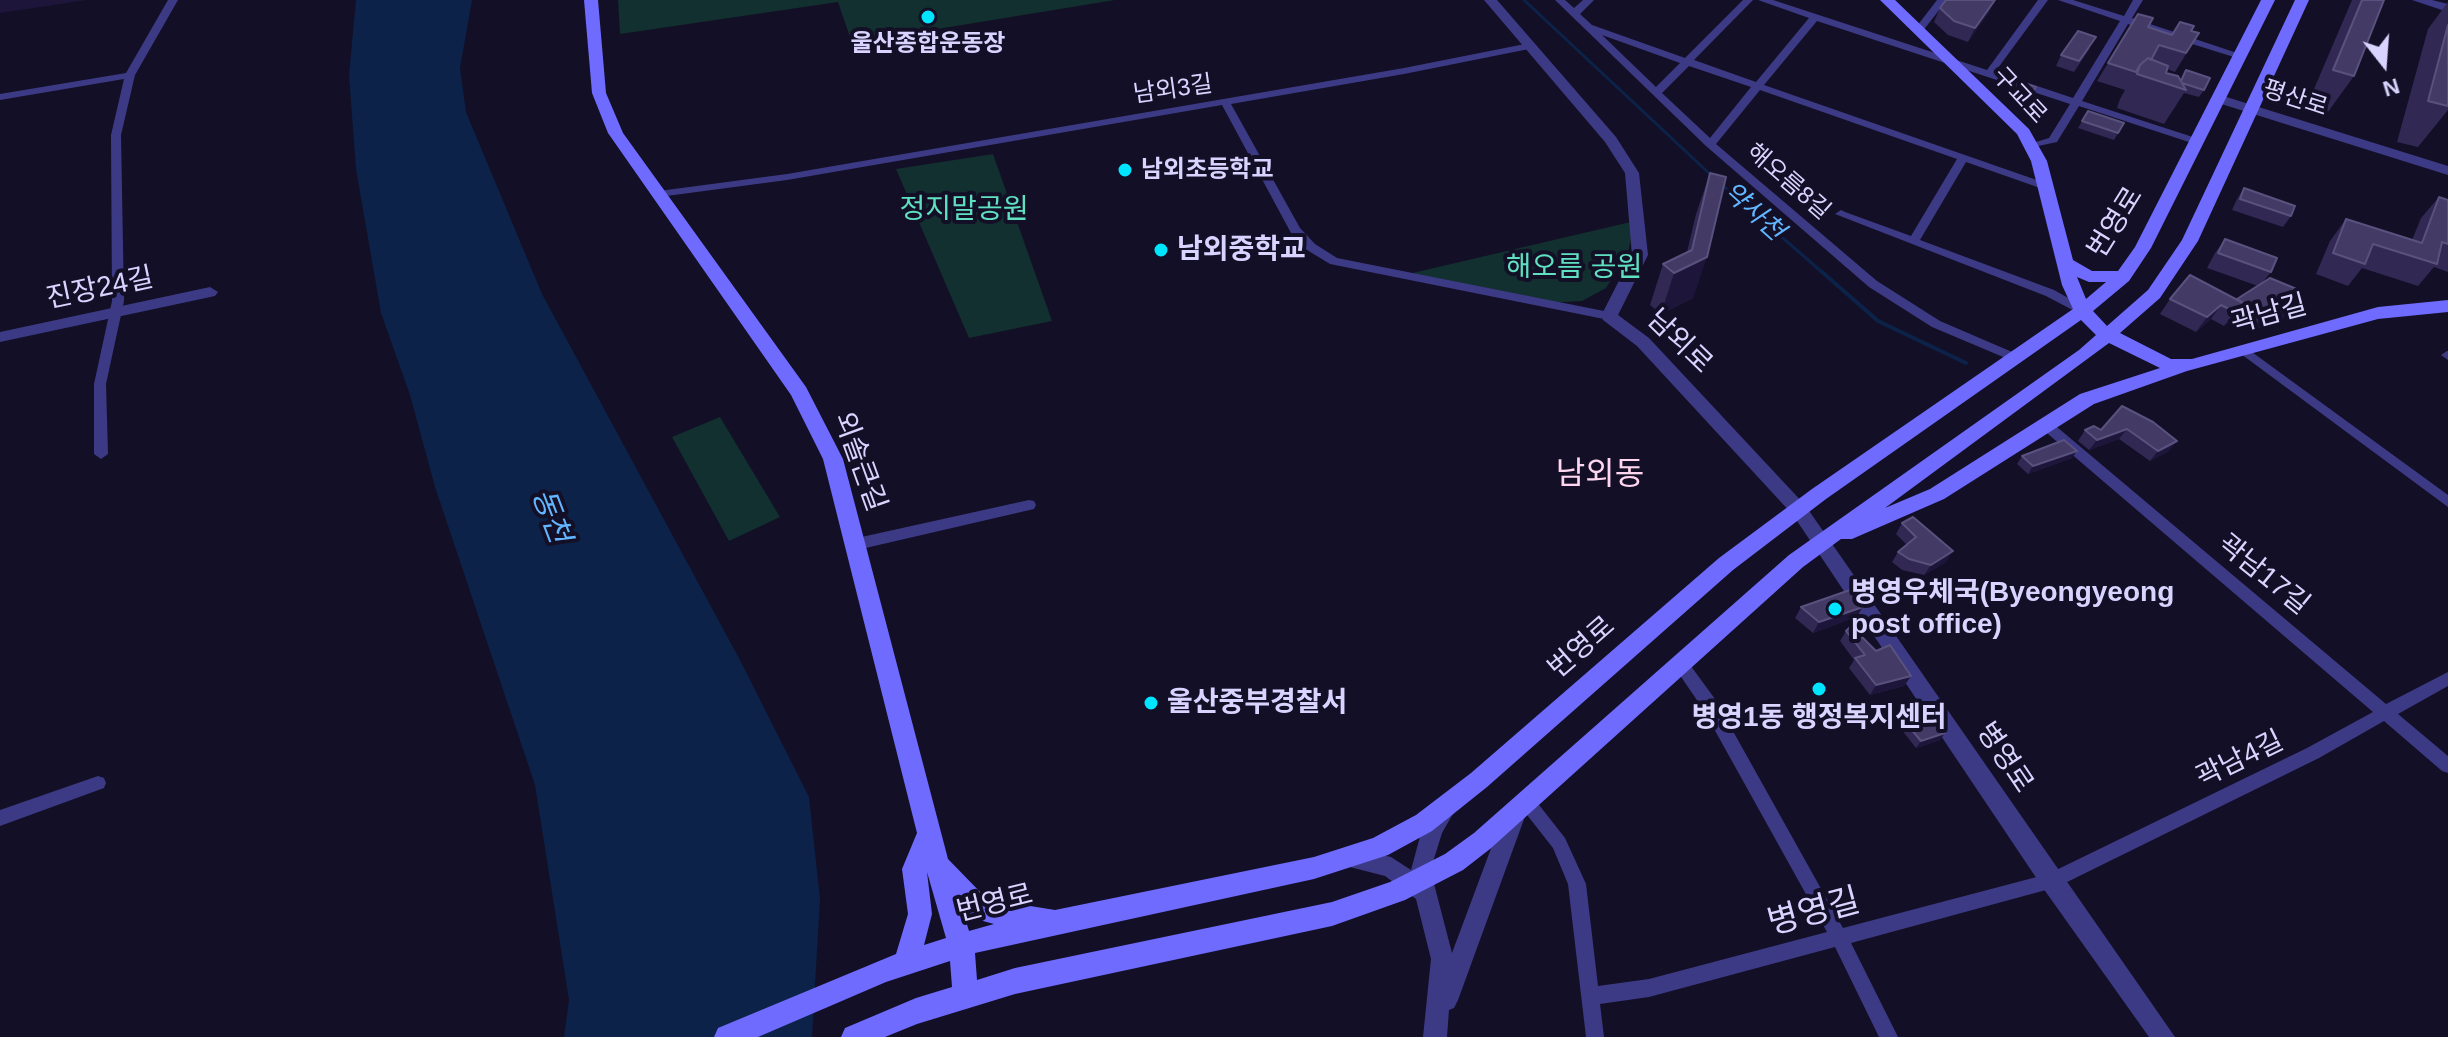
<!DOCTYPE html>
<html>
<head>
<meta charset="utf-8">
<style>
  body { margin:0 }
  #map { position:relative; width:2448px; height:1037px; overflow:hidden; background:#130f26; font-family:Helvetica,sans-serif }
  canvas { display:block }
  .north { position:absolute; left:2344px; top:24px; width:80px; height:80px; -webkit-text-stroke:6px #130f26; paint-order:stroke; rotate:163deg; font-size:22px; font-weight:700; line-height:32px; text-align:center; color:#d9d4ff }
  .north::after { content:''; display:block; margin:auto; width:28px; height:36px; background:#d9d4ff; clip-path:polygon(50% 0,100% 100%,50% 72%,0 100%) }
</style>
</head>
<body>
<div id="map">
<canvas width="2448" height="1037"></canvas>
<div class="north">N</div>
</div>
<script>
const ctx = document.querySelector('canvas').getContext('2d');
ctx.lineJoin = 'round';
function fillPath(path, color) { ctx.fillStyle = color; ctx.fill(path, 'evenodd'); }
const poly = rows => new Path2D(rows.map(r => 'M' + r).join(''));
function stroke(path, color, width, dash) { ctx.strokeStyle = color; ctx.lineWidth = width; ctx.lineCap = dash ? 'butt' : 'round'; ctx.setLineDash(dash || []); ctx.stroke(path); }
function label(font, color, halo, rows, align = 'center') {
  ctx.font = font + ' Helvetica,"Noto Sans KR",sans-serif'; ctx.lineWidth = 8; ctx.setLineDash([]); ctx.textBaseline = 'middle'; ctx.strokeStyle = halo; ctx.fillStyle = color; for (const [text, x, y, turn = 0] of rows) {
    ctx.save(); ctx.translate(x, y); ctx.rotate((+turn || 0) * Math.PI / 180); ctx.textAlign = isNaN(turn) ? turn : align; if (halo) ctx.strokeText(text, 0, 0); ctx.fillText(text, 0, 0); ctx.restore();
  }
}
fillPath(poly([
  [618,0,1115,0,852,43,838,2,620,34],
  [993,154,1052,321,969,338,896,169],
  [1635,221,1628,252,1611,280,1606,288,1582,301,1546,303,1404,275],
  [720,417,780,517,729,541,672,437]
]), '#12302f');
fillPath(poly([
  [356,0,472,0,460,68,466,112,542,294,741,662,809,797,820,899,812,1037,564,1037,569,1000,535,785,435,487,410,395,381,313,356,169,349,75]
]), '#0c2248');
stroke(poly([
  [1524,0,1712,176],
  [1721,184,1823,273]
]), '#0c2248', 3);
stroke(poly([
  [1821,271,1878,321,1966,363]
]), '#0c2248', 4);
fillPath(poly([
  [168,0,178,0,135,75,121,135,124,301,106,384,108,454,101,459,94,454,94,384,112,301,111,135,124,79,0,100,0,94,126,73,168,0],
  [1555,0,1565,0,1574,8,1583,0,1594,0,1580,14,1592,25,1685,58,1743,0,1753,0,1694,60,1756,82,1809,18,1758,0,1773,0,1987,70,2038,0,2048,0,1995,72,2073,98,2120,21,2058,0,2073,0,2124,16,2133,0,2143,0,2132,18,2246,56,2237,58,2128,24,2082,101,2202,140,2203,142,2198,145,2079,106,2057,142,2029,148,2029,144,2049,138,2070,104,1817,21,1764,85,2051,185,2051,189,2043,189,1966,162,1920,240,2054,290,2086,308,2088,311,2086,314,2082,315,2046,296,1835,214,1841,210,1845,212,1911,236,1957,159,1760,90,1716,144,1877,281,1940,321,2019,355,2021,358,2015,362,1932,327,1869,287,1706,146,1555,0],
  [1602,35,1680,63,1656,87,1602,35],
  [1689,66,1751,87,1710,138,1662,93,1689,66],
  [1937,0,1947,0,1922,32,1916,32,1914,30,1937,0],
  [1530,43,1534,44,1534,48,1404,74,1231,104,1300,228,1315,244,1337,258,1609,312,1613,313,1615,316,1613,319,1609,320,1330,264,1307,250,1291,233,1222,105,787,180,659,197,653,194,659,191,787,174,1404,68,1530,43],
  [2245,347,2448,495,2448,507,2241,354,2239,351,2245,347],
  [2447,351,2448,351,2448,360,2441,355,2447,351],
  [2046,420,2051,422,2386,704,2448,672,2448,686,2398,714,2448,756,2448,773,2442,771,2384,721,2319,758,2057,887,1851,943,1898,1037,1879,1037,1835,947,1649,997,1600,1004,1604,1037,1586,1037,1568,884,1553,848,1520,806,1518,801,1520,796,1526,794,1532,796,1565,838,1586,884,1598,986,1649,979,1827,932,1703,709,1675,668,1672,663,1675,658,1680,657,1685,658,1715,699,1843,928,2048,874,2307,748,2373,712,2041,428,2039,425,2046,420],
  [1029,500,1034,501,1036,505,1034,509,857,550,852,548,850,544,852,540,857,538,1029,500],
  [98,776,104,778,106,783,104,788,0,826,0,810,98,776]
]), '#3d3a85');
fillPath(poly([
  [1484,0,1497,0,1616,137,1639,173,1648,255,1618,315,1649,338,1805,505,2175,1037,2149,1037,2043,888,1793,515,1637,346,1603,320,1601,316,1632,255,1625,173,1605,142,1484,0],
  [2412,0,2432,0,2448,4,2448,12,2412,0],
  [2220,95,2448,166,2448,175,2215,102,2215,96,2220,95],
  [210,287,218,292,215,296,0,342,0,332,210,287],
  [1516,801,1524,804,1527,811,1458,1000,1454,1008,1449,1010,1447,1037,1423,1037,1431,959,1416,899,1385,876,1342,865,1339,858,1342,851,1350,848,1391,857,1411,870,1424,822,1435,805,1443,802,1451,805,1454,812,1442,833,1433,862,1433,880,1452,953,1505,811,1508,804,1516,801]
]), '#3d3a85');
fillPath(poly([
  [584,0,598,0,606,93,623,133,806,387,843,459,948,859,987,899,1055,910,1314,857,1373,838,1416,815,1471,773,1719,558,1812,489,2073,309,2062,285,2031,161,2017,134,1880,0,1895,0,2029,129,2047,161,2073,260,2092,271,2118,271,2135,247,2261,0,2275,0,2151,248,2129,281,2093,311,2107,326,2148,290,2182,240,2295,0,2309,0,2198,241,2160,298,2120,333,2171,359,2192,359,2378,307,2448,300,2448,312,2378,319,2187,371,2094,404,1944,499,1852,539,1841,539,1803,567,1490,849,1463,870,1405,900,1332,926,1015,994,917,1024,885,1037,841,1037,845,1028,916,998,952,987,950,961,886,982,758,1037,714,1037,718,1028,896,954,908,914,902,869,917,833,823,459,791,395,608,133,592,93,584,0],
  [2077,277,2089,282,2106,282,2086,299,2077,277],
  [2081,320,2096,335,2079,350,1789,555,1474,833,1445,854,1390,882,1332,902,1015,968,977,980,975,953,1314,879,1388,855,1432,831,1487,787,1733,570,1826,499,2081,320],
  [2109,343,2160,368,2080,394,1930,489,1885,508,2109,343],
  [927,872,946,938,924,945,932,914,927,872],
  [962,908,972,918,994,924,969,931,962,908]
]), '#6f6bff');
fillPath(poly([
  [2352,0,2384,0,2354,76,2325,116,2305,110],
  [2448,2,2448,110,2418,147,2397,142,2428,29],
  [1940,8,1989,12,1968,42,1948,35,1934,22],
  [2148,27,2172,35,2191,31,2199,33,2175,72,2167,69,2166,73,2181,81,2204,90,2199,97,2184,93,2164,124,2117,108,2120,99,2125,90,2097,81,2108,63],
  [2090,48,2074,72,2056,66,2061,55],
  [2036,87,2027,101,2009,95,2013,88],
  [2088,111,2124,123,2114,140,2078,128],
  [1710,173,1693,298,1661,314,1650,305,1663,264,1687,252,1696,214],
  [2244,188,2291,216,2283,227,2232,210,2237,199],
  [2439,197,2448,200,2448,272,2434,267,2418,286,2362,268,2348,286,2316,274,2330,241,2346,219,2412,240,2421,218],
  [2225,239,2271,272,2262,283,2284,317,2274,325,2253,329,2234,318,2224,326,2211,319,2196,332,2160,314,2170,299,2237,300,2258,286,2207,268,2215,253],
  [2122,406,2169,451,2150,461,2119,439,2089,450,2078,441,2085,430,2101,430],
  [2022,456,2072,458,2028,474,2017,464],
  [1902,523,1946,562,1924,575,1902,570,1892,562,1898,552,1907,545,1896,534],
  [1801,607,1863,607,1856,617,1813,633,1795,618],
  [1846,631,1911,676,1904,686,1870,695,1849,668,1854,660,1840,641],
  [1905,722,1940,740,1916,748,1901,729]
]), '#312854');
fillPath(poly([
  [0,0,87,0,0,13],
  [1995,0,1989,12,1968,42,1975,28],
  [1707,257,1693,298,1661,314,1674,273],
  [2296,303,2284,317,2274,325,2253,329,2264,314],
  [2245,304,2234,319,2224,326,2235,312],
  [2221,305,2211,319,2196,332,2207,317],
  [2127,429,2119,439,2089,450,2097,440],
  [2177,441,2169,451,2150,461,2158,451],
  [2077,451,2072,458,2028,474,2033,466],
  [1953,551,1946,562,1924,575,1931,565],
  [1863,607,1856,617,1813,633,1819,622],
  [1911,676,1904,686,1870,695,1876,685],
  [1945,733,1940,740,1916,748,1921,741]
]), '#1d163a');
const building = poly([
  [1946,0,1995,0,1975,28,1954,21,1940,8,1946,0],
  [2362,0,2384,0,2354,76,2333,70,2362,0],
  [2138,14,2153,18,2148,27,2172,35,2180,22,2194,26,2191,31,2199,33,2186,53,2159,45,2151,60,2148,58,2140,65,2136,72,2108,63,2138,14],
  [2448,25,2448,106,2428,101,2448,25],
  [2078,31,2096,37,2079,61,2061,55,2078,31],
  [2148,58,2168,66,2166,73,2178,76,2186,90,2137,74,2140,65,2148,58],
  [2186,70,2210,78,2204,90,2182,83,2181,81,2186,70],
  [2017,81,2036,87,2031,94,2013,88,2017,81],
  [2088,111,2124,123,2118,133,2082,121,2088,111],
  [1710,173,1726,177,1707,257,1674,273,1663,264,1692,250,1710,173],
  [2244,188,2295,206,2291,216,2240,199,2244,188],
  [2439,197,2448,200,2448,244,2442,242,2437,264,2373,244,2365,264,2333,253,2346,219,2422,243,2439,197],
  [2225,239,2277,258,2271,272,2218,253,2225,239],
  [2190,275,2245,304,2235,312,2221,305,2207,317,2170,299,2190,275],
  [2270,278,2299,290,2296,303,2286,310,2264,314,2237,299,2270,278],
  [2122,406,2153,422,2177,441,2158,451,2127,429,2097,440,2085,430,2094,426,2101,430,2122,406],
  [2064,440,2077,451,2033,466,2022,456,2064,440],
  [1913,517,1953,551,1931,565,1909,559,1898,552,1916,537,1902,523,1913,517],
  [1850,590,1863,607,1819,622,1801,607,1850,590],
  [1851,626,1876,651,1890,645,1911,676,1876,685,1855,658,1865,655,1846,631,1851,626],
  [1932,714,1945,733,1921,741,1905,722,1932,714]
]);
fillPath(building, '#433a66');
stroke(building, '#5a527e', 2);
for (const [x, y, r, color] of [
  [928,17,8,"#00e5ff"],
  [1125,170,8,"#00e5ff"],
  [1161,250,8,"#00e5ff"],
  [1835,609,8,"#00e5ff"],
  [1819,689,8,"#00e5ff"],
  [1151,703,8,"#00e5ff"]
]) { const dot = new Path2D(); dot.arc(x, y, r, 0, 2 * Math.PI); ctx.fillStyle = color; ctx.fill(dot); stroke(dot, '#130f26', 3); }
label('bold 24px', '#d9d4ff', '#130f26', [
  ["울산종합운동장",928,44],
  ["남외초등학교",1141,170,"left"]
]);
label('24px', '#d9d4ff', '#130f26', [
  ["남외3길",1173,90,-8],
  ["구교로",2019,96,47],
  ["평산로",2295,99,18],
  ["해오름8길",1788,182,41]
]);
label('italic 26px', '#62b6ff', '#130f26', [
  ["약사천",1753,212,42]
]);
label('28px', '#5fe0c0', '#130f26', [
  ["정지말공원",964,210],
  ["해오름 공원",1574,268]
]);
label('28px', '#d9d4ff', '#130f26', [
  ["번영로",2116,223,-58],
  ["진장24길",100,289,-12],
  ["곽남길",2269,315,-15],
  ["남외로",1679,342,44],
  ["외솔큰길",859,462,70],
  ["곽남17길",2263,575,39],
  ["번영로",1582,648,-41],
  ["병영로",2004,758,56],
  ["곽남4길",2240,760,-26],
  ["번영로",995,904,-14]
]);
label('bold 28px', '#d9d4ff', '#130f26', [
  ["남외중학교",1177,250],
  ["병영우체국(Byeongyeong",1851,593],
  ["post office)",1851,625],
  ["울산중부경찰서",1167,703],
  ["병영1동 행정복지센터",1819,718,"center"]
], 'left');
label('italic 30px', '#62b6ff', '#130f26', [
  ["동천",550,516,69]
]);
label('32px', '#ffd6f0', '#130f26', [
  ["남외동",1600,475]
]);
label('34px', '#d9d4ff', '#130f26', [
  ["병영길",1814,913,-15]
]);
</script>
</body>
</html>
